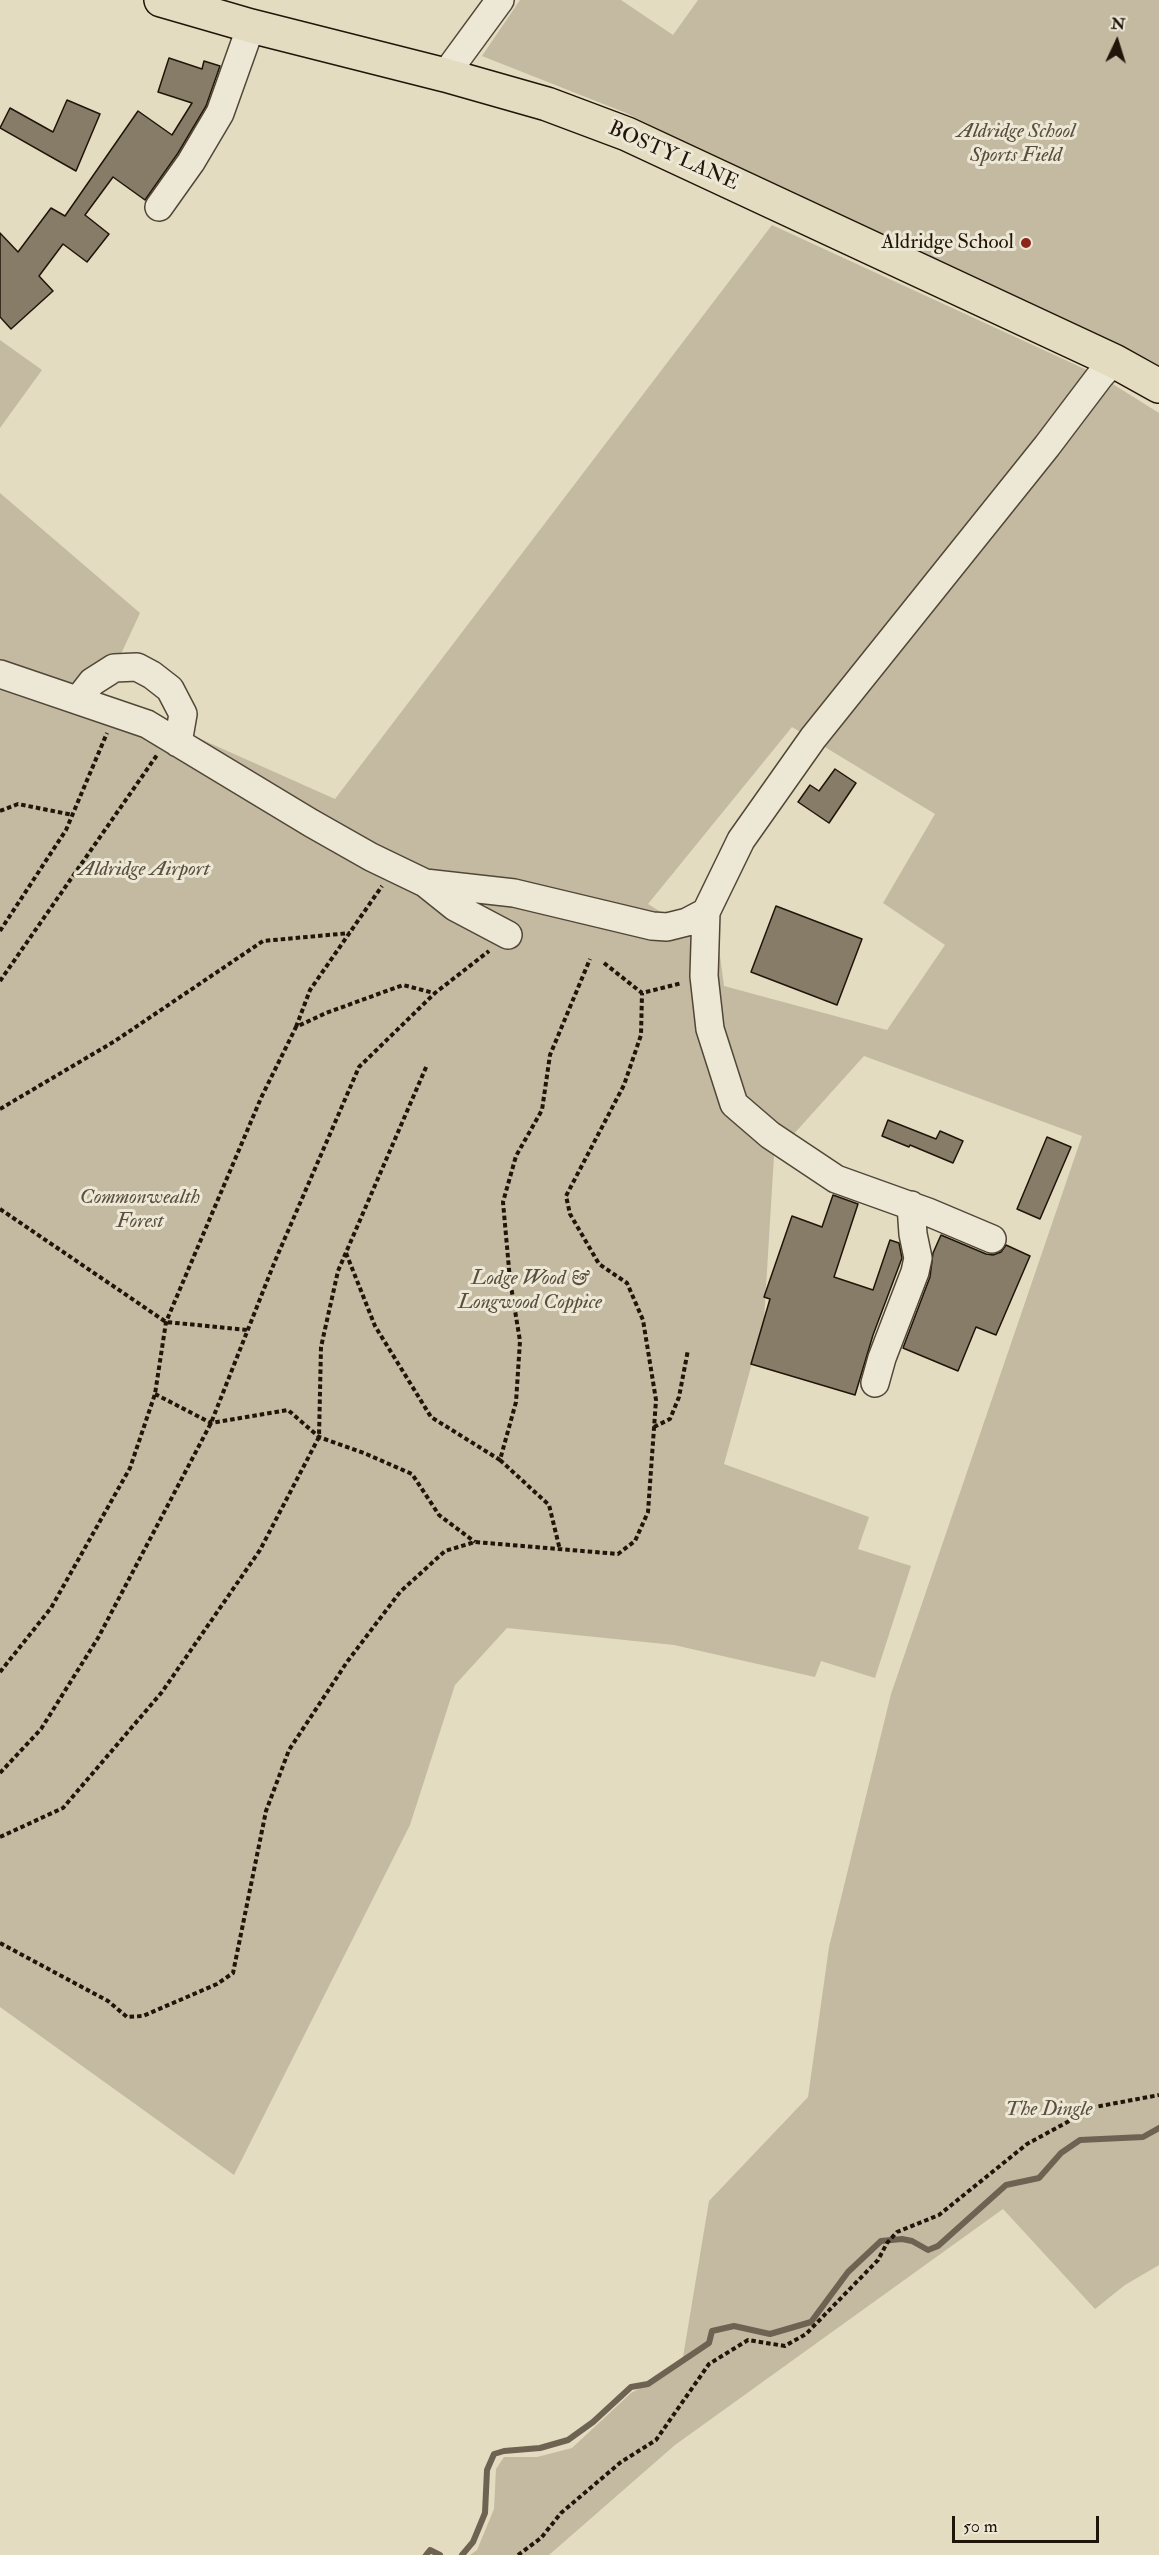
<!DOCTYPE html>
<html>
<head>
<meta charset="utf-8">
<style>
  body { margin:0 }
  #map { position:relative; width:1159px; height:2555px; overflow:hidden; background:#e4dcc0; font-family:"IM FELL Double Pica",serif }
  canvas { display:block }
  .north { position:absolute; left:1087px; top:12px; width:60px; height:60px; -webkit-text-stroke:4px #ede8d6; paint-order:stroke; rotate:4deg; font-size:16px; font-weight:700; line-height:24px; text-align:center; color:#211409 }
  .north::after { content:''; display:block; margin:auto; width:21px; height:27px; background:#211409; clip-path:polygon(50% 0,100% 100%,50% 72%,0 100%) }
  .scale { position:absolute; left:952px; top:2516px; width:147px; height:27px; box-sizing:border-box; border:3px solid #211409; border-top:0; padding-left:8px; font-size:18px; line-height:21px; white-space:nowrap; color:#211409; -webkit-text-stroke:4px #ede8d6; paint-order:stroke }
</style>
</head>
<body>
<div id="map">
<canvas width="1159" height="2555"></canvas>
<div class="north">N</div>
<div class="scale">50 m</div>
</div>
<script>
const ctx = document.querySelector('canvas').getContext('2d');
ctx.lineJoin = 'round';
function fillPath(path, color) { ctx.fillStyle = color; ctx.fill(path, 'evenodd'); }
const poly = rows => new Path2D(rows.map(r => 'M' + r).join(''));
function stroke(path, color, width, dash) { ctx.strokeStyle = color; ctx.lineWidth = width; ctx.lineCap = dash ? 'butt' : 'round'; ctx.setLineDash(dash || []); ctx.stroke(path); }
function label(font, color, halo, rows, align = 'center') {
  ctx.font = font + ' "IM FELL Double Pica",serif'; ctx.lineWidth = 6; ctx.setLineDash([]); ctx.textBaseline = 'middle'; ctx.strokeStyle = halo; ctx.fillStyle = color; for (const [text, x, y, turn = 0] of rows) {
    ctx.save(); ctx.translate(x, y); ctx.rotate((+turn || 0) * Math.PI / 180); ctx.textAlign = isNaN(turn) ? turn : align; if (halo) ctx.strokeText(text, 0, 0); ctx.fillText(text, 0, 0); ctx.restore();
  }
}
fillPath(poly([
  [520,0,621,0,673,35,698,0,1159,0,1159,374,626,113,482,56],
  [772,225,1100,376,1159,413,1159,2265,1125,2285,1095,2309,1003,2209,675,2445,549,2555,470,2555,477,2550,494,2509,496,2469,504,2457,537,2457,572,2448,631,2393,648,2384,683,2357,709,2201,808,2097,829,1947,891,1694,1082,1136,864,1056,774,1156,764,1320,724,1464,869,1517,858,1549,911,1566,875,1678,821,1661,815,1677,674,1645,507,1628,455,1685,410,1825,234,2175,0,2007,0,493,140,613,102,695,335,799],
  [792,727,935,814,883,903,945,945,887,1030,724,986,719,948,648,904],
  [0,340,42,370,0,428]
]), '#c3baa1');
stroke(poly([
  [426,2555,430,2550,440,2555],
  [462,2555,473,2542,485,2513,487,2470,494,2454,504,2451,540,2448,568,2440,593,2422,631,2387,648,2384,709,2343,712,2331,734,2326,770,2334,811,2322,848,2272,881,2241,902,2239,912,2241,928,2250,938,2246,1006,2185,1039,2178,1061,2153,1080,2140,1143,2137,1159,2128]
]), '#6e6352', 6);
const building = poly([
  [169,58,202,69,204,61,220,66,206,106,178,153,145,200,113,177,85,215,109,234,87,262,63,244,39,276,53,291,11,329,0,317,0,233,18,252,51,208,65,216,138,111,172,135,192,103,158,92,169,58],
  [67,100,100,114,76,171,0,128,10,108,53,132,67,100],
  [835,769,856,783,829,823,798,802,810,785,819,791,835,769],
  [776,906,862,939,837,1005,751,972,776,906],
  [888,1120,936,1139,940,1131,963,1141,953,1163,910,1145,909,1147,882,1136,888,1120],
  [1047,1137,1071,1147,1040,1219,1017,1209,1047,1137],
  [833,1195,858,1204,834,1277,873,1290,890,1240,899,1243,902,1258,873,1335,855,1395,751,1364,770,1299,764,1297,792,1216,822,1227,833,1195],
  [941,1235,986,1254,993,1255,1001,1252,1006,1245,1030,1256,996,1335,976,1327,958,1371,903,1348,930,1277,933,1253,941,1235]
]);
fillPath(building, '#867c68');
stroke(building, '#211409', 1.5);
const minor = poly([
  [445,75,500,0],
  [159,207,191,162,220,113,251,26],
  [0,674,147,724,311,823,371,857,425,883,514,893,652,926,667,927,687,922,706,912,741,840,813,738,1047,446,1100,376,1114,361],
  [78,700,92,682,114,668,137,667,152,675,170,689,183,714,178,743],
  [425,883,455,907,508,935],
  [706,912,704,976,710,1029,734,1104,770,1135,836,1179,928,1212,992,1239],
  [875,1383,882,1358,915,1272,918,1258,913,1234,911,1205]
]);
const major = poly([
  [161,0,251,26,445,75,547,104,627,134,1114,361,1159,386]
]);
stroke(minor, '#524637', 30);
stroke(major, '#211409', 36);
stroke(poly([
  [0,811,18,804,73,815],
  [0,931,66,830,107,733],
  [604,963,642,993,682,983],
  [0,981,157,755],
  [296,1027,310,990,382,886],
  [0,1109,115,1041,263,941,350,933],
  [0,1209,166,1322,248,1330],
  [346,1253,375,1326,431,1417,500,1460,516,1402,520,1341,510,1280,503,1202,516,1156,542,1110,550,1055,590,959],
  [155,1394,211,1423,288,1410,319,1437,364,1453,412,1474,439,1515,475,1542],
  [654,1427,670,1419,679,1397,688,1350],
  [500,1460,549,1505,560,1550],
  [0,1672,51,1608,130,1468,155,1394,166,1322,261,1098,296,1027,326,1013,403,985,434,993],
  [0,1773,41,1729,98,1638,211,1423,275,1261,359,1067,435,993,489,951],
  [0,1837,63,1808,162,1692,260,1550,319,1437,321,1347,338,1271,427,1065],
  [0,1943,108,2001,127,2017,143,2016,217,1984,233,1973,266,1811,289,1750,347,1662,400,1592,445,1551,475,1542,618,1554,635,1541,648,1512,656,1400,643,1320,627,1283,599,1264,570,1214,566,1196,624,1085,641,1035,642,993],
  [518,2555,541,2538,561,2513,621,2462,656,2440,709,2364,748,2340,785,2346,806,2334,878,2260,887,2243,897,2232,939,2215,1027,2144,1095,2107,1159,2095]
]), '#211409', 4, [4.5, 3]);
stroke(minor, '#ede8d6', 27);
stroke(major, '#e4dcc0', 33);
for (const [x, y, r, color] of [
  [1026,243,6,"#8f2418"]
]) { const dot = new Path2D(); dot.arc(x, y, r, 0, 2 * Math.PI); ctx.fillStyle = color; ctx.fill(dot); stroke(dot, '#ede8d6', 2); }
label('italic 21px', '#5a4e3e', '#ede8d6', [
  ["Aldridge School",1016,132],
  ["Sports Field",1016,156],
  ["Aldridge Airport",144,870],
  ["Commonwealth",140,1198],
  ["Forest",140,1222],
  ["Lodge Wood &",530,1279],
  ["Longwood Coppice",530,1303],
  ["The Dingle",1049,2110]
]);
label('21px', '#211409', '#ede8d6', [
  ["BOSTY LANE",673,157,24]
]);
label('21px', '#211409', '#ede8d6', [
  ["Aldridge School",1014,243]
], 'right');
</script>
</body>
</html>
